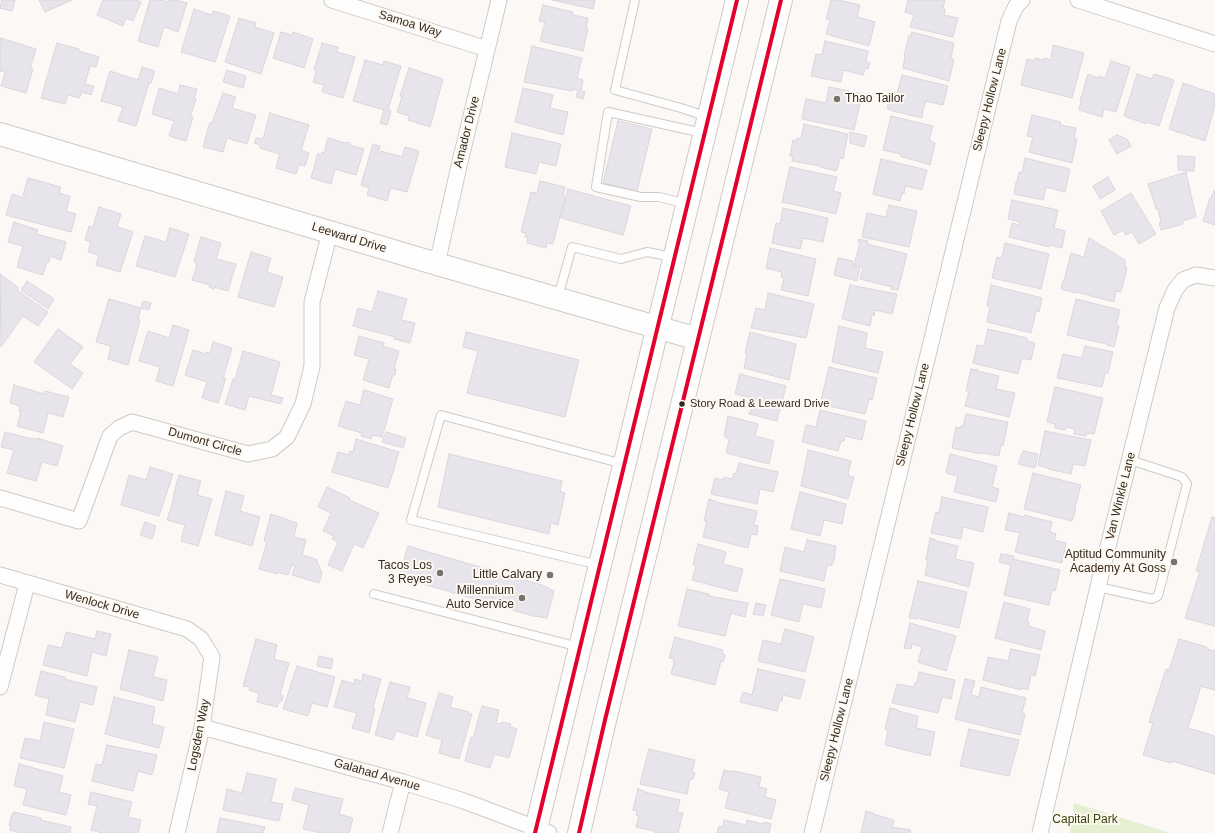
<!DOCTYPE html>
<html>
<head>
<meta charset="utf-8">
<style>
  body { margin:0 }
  canvas { display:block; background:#fbf8f5 }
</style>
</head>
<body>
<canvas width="1215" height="833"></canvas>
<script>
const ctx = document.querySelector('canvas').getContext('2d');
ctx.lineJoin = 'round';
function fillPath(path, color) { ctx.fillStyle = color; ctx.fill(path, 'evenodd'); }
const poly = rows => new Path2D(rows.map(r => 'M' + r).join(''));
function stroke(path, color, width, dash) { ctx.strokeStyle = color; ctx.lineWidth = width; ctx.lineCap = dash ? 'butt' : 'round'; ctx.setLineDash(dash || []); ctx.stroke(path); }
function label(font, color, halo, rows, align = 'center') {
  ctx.font = font + ' Helvetica,sans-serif'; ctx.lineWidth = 4; ctx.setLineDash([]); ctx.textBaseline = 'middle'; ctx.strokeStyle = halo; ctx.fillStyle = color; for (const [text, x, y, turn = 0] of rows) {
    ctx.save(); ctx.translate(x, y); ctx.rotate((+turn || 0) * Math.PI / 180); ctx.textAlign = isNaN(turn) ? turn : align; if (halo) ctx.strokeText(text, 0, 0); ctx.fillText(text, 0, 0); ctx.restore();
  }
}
fillPath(poly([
  [1074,803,1170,833,1070,833]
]), '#e6efd1');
const building = poly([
  [2,0,15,0,12,11,0,8,2,0],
  [39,0,72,0,45,12,39,0],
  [103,0,136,0,141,2,133,21,126,18,123,26,97,15,103,0],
  [150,0,162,0,168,2,169,0,176,0,187,3,178,32,164,27,158,47,138,41,150,0],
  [552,0,595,0,593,9,552,0],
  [831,0,838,0,860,5,857,17,875,22,869,46,826,34,830,20,826,19,831,0],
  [908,0,945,0,943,8,945,9,944,15,958,18,953,37,910,27,914,15,905,12,908,0],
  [543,5,573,12,573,15,588,18,586,28,588,28,583,51,540,41,545,22,539,21,543,5],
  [194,9,212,15,213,11,230,16,215,62,181,52,194,9],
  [239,18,256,23,255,27,274,33,261,74,225,62,239,18],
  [281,32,292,35,293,32,313,39,304,68,273,58,281,32],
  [912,32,954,43,951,58,954,59,949,81,903,68,905,56,904,56,909,36,911,36,912,32],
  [0,38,36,49,30,69,33,69,26,93,1,86,5,72,0,71,0,38],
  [825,41,868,51,866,62,870,63,868,69,865,68,863,75,843,70,841,82,811,76,816,54,820,55,821,54,822,54,825,41],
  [57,43,79,49,79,51,99,57,96,67,90,66,85,84,94,86,91,95,82,92,79,98,68,95,65,104,41,98,57,43],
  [322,43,338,47,337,52,355,57,343,98,322,92,324,85,313,82,316,71,314,70,322,43],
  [1053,45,1084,53,1072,98,1021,85,1027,59,1034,61,1035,58,1044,60,1044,58,1051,60,1053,45],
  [532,46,582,58,577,78,583,80,581,91,585,92,583,99,576,97,578,90,573,89,572,91,524,82,532,46],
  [365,60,383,65,384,61,401,66,388,110,391,111,387,125,380,123,384,110,353,101,365,60],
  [1111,61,1130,67,1116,112,1104,109,1102,117,1079,110,1081,102,1080,101,1088,74,1099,78,1100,76,1105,78,1111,61],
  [142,67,155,71,151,83,149,83,136,126,118,121,123,107,101,101,110,71,138,80,142,67],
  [409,68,443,79,430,127,408,120,409,116,397,112,402,97,400,96,409,68],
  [227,70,246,76,243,88,223,82,227,70],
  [1137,74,1152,79,1154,74,1174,80,1159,126,1147,122,1146,124,1124,116,1137,74],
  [902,75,948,86,943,105,926,101,922,113,923,114,922,118,893,111,887,108,890,96,896,97,902,75],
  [1183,83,1215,94,1215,105,1205,141,1169,129,1183,83],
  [180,85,197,89,194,98,196,99,190,117,193,117,186,141,169,136,174,121,152,114,159,88,178,94,180,85],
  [829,87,859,93,862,95,854,130,802,119,806,99,826,103,829,87],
  [523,88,553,95,550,108,568,112,563,135,515,122,523,88],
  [223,93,236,97,232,108,256,115,247,144,227,138,223,152,203,147,210,122,212,123,223,93],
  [270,113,309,125,301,150,309,153,305,166,299,165,296,174,276,168,280,154,260,148,260,145,254,143,256,138,263,139,270,113],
  [1032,115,1061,122,1060,125,1076,128,1074,139,1077,139,1072,163,1029,152,1033,137,1027,136,1032,115],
  [891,116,933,126,929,140,931,140,931,142,935,143,930,165,900,156,901,154,883,150,891,116],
  [618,121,652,129,637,191,603,183,618,121],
  [804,124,848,134,843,159,840,158,837,170,836,170,836,171,820,167,820,166,792,161,793,156,790,156,793,140,797,141,797,138,801,139,804,124],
  [850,132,867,136,864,147,850,143,850,132],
  [512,133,561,144,556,166,539,162,536,174,505,167,512,133],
  [1117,135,1127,139,1131,146,1117,154,1109,140,1117,135],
  [328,138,345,143,346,142,350,143,350,145,364,149,356,175,335,169,331,184,311,178,318,153,321,155,322,152,324,153,328,138],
  [373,144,380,146,378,154,380,154,381,151,402,157,405,147,419,151,407,192,391,188,387,201,367,195,369,188,361,185,373,144],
  [1178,156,1195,157,1194,171,1178,170,1178,156],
  [1025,158,1070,169,1065,192,1046,187,1043,200,1014,194,1016,182,1017,182,1019,172,1022,173,1025,158],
  [881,159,927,170,922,190,905,186,904,194,902,193,900,201,873,194,881,159],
  [790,167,837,177,833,191,841,193,836,214,782,202,790,167],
  [1186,172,1196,217,1182,221,1183,224,1161,230,1159,223,1161,222,1158,209,1156,209,1155,205,1148,184,1186,172],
  [1108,177,1115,190,1100,199,1093,186,1108,177],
  [28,178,61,187,59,193,70,196,66,211,76,214,71,232,6,215,12,194,26,198,27,196,23,195,28,178],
  [540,181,565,187,563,196,565,197,553,244,547,243,546,248,527,243,528,238,525,237,526,233,521,232,531,192,537,193,540,181],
  [568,189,631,206,623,235,561,218,568,189],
  [1214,191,1215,191,1215,225,1203,221,1210,198,1211,198,1214,191],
  [1131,193,1156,234,1139,244,1132,232,1126,235,1123,230,1114,235,1101,211,1131,193],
  [1012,200,1058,210,1054,228,1065,231,1062,248,1050,245,1050,247,1009,237,1012,223,1019,225,1020,222,1008,219,1012,200],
  [889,205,917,211,909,247,862,237,867,213,886,217,889,205],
  [99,207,121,214,117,227,133,232,120,272,96,265,99,255,88,252,91,242,85,240,89,226,93,227,99,207],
  [783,208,828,218,823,242,803,238,800,249,772,243,776,223,780,224,783,208],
  [14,222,38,230,36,234,66,242,61,260,50,256,49,262,47,261,43,275,17,267,23,246,8,242,14,222],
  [170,228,189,234,175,277,136,266,145,236,166,242,170,228],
  [201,237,221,243,216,259,236,264,228,291,214,287,214,289,209,287,210,285,192,280,197,265,195,264,196,262,194,261,201,237],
  [1089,238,1125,260,1125,267,1127,268,1121,292,1116,291,1114,302,1076,292,1076,293,1061,289,1063,281,1064,281,1071,253,1084,257,1089,238],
  [859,239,868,241,867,244,907,254,898,290,891,289,892,287,860,279,863,267,854,265,860,243,858,242,859,239],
  [1005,243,1049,254,1041,289,992,278,997,257,1002,258,1005,243],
  [770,248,816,259,808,296,781,290,784,278,781,277,782,272,766,268,770,248],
  [251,252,271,258,267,272,283,277,274,307,238,297,251,252],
  [838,258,853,261,852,266,860,268,857,281,834,275,838,258],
  [0,274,19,288,17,290,48,312,38,326,23,316,1,347,0,274],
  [27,281,54,299,48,309,21,290,27,281],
  [850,285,897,294,892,314,875,310,874,316,872,315,870,326,842,319,850,285],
  [991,285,1042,298,1039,312,1036,311,1031,333,987,322,990,307,987,306,991,285],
  [378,291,407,299,401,320,415,323,410,343,394,339,395,337,353,326,358,308,372,312,378,291],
  [768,293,814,304,806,338,751,328,756,308,765,310,768,293],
  [109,299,141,308,143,301,151,303,149,310,141,308,138,319,140,320,128,365,108,359,111,346,96,342,109,299],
  [1076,299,1120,310,1116,325,1119,326,1114,347,1107,345,1107,344,1067,335,1076,299],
  [173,325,189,330,173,386,156,381,160,367,139,361,148,331,169,338,173,325],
  [839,326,867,333,865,348,883,352,878,373,832,362,839,326],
  [58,329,83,347,70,364,83,373,72,389,34,362,58,329],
  [988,329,1027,338,1027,341,1035,343,1031,360,1022,358,1018,374,973,363,977,345,984,346,988,329],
  [466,332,579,360,565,417,467,393,478,351,463,347,466,332],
  [750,332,796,344,789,380,744,368,747,354,745,353,750,332],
  [359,336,384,343,383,346,399,351,394,369,396,369,395,375,393,374,389,388,363,380,369,359,354,355,359,336],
  [213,342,232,348,223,378,226,378,218,403,202,398,207,382,185,375,193,350,206,354,207,352,210,353,213,342],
  [1085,346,1113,352,1108,373,1105,373,1102,387,1057,378,1063,354,1082,358,1085,346],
  [243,351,280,362,271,395,283,398,281,404,249,396,245,410,225,404,233,379,235,380,243,351],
  [829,367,877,378,872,400,869,399,865,414,820,404,829,367],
  [971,369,978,370,977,371,999,376,996,389,1015,393,1009,417,965,406,969,391,966,391,971,369],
  [740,374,786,386,777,421,749,414,750,411,751,412,752,406,751,406,753,398,735,394,740,374],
  [14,385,44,394,45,391,69,397,63,417,48,413,43,433,17,426,21,411,19,411,20,406,10,403,14,385],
  [1055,387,1103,398,1094,434,1087,433,1086,436,1074,434,1075,429,1066,427,1065,430,1055,428,1055,424,1047,422,1055,387],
  [364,390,393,399,382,437,373,435,371,439,361,436,362,433,338,426,346,401,360,405,364,390],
  [820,410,866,421,862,440,845,436,844,441,841,441,838,451,802,442,806,425,816,427,820,410],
  [966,414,1008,422,1003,446,1001,445,999,456,982,453,981,454,952,448,956,427,960,428,961,426,963,426,966,414],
  [728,416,758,424,755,436,774,441,769,464,726,453,729,440,728,440,728,438,724,436,728,416],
  [1045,431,1091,440,1085,466,1073,464,1071,474,1048,469,1048,468,1038,465,1045,431],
  [5,432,32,439,33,438,37,440,37,438,63,446,57,466,42,462,36,481,7,473,14,450,1,447,5,432],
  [386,432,406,438,403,448,382,442,386,432],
  [356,439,399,452,388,488,332,472,338,452,349,455,350,451,353,452,356,439],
  [808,450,851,461,848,474,850,475,849,476,854,477,848,499,801,486,808,450],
  [1023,451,1038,454,1035,468,1018,464,1023,451],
  [449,454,562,481,560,491,565,493,558,525,551,523,549,534,438,507,449,454],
  [950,454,997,466,992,487,999,489,996,502,954,492,958,476,946,473,950,454],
  [739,463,778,472,773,492,760,489,757,504,711,494,715,478,723,480,724,477,732,479,734,473,736,474,739,463],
  [150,467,173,474,159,516,121,505,129,475,146,480,150,467],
  [1033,473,1081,485,1075,507,1076,508,1072,521,1024,509,1033,473],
  [179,475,201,481,197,495,212,499,198,546,181,541,185,525,167,520,174,497,173,496,179,475],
  [327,487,350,498,349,500,379,513,363,548,354,544,342,571,328,565,338,542,332,539,334,536,323,531,331,513,318,507,327,487],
  [226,491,244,496,240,511,260,517,252,546,215,535,226,491],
  [800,492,846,504,842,524,824,520,820,536,791,529,800,492],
  [942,497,988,507,983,532,963,527,961,539,931,533,936,512,939,513,942,497],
  [709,499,715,501,715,502,757,511,754,525,758,526,757,535,751,534,748,548,703,537,707,521,704,521,709,499],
  [1009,513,1024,517,1024,515,1052,522,1050,532,1056,534,1054,540,1066,543,1062,563,1015,552,1020,533,1005,530,1009,513],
  [271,514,297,523,294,537,306,540,302,555,316,559,322,573,319,583,292,575,295,566,292,565,288,575,277,572,277,574,259,569,267,542,264,541,271,514],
  [1212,517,1215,518,1215,625,1214,626,1185,618,1200,571,1196,571,1212,517],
  [145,522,156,526,152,539,140,535,145,522],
  [930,538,936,540,936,541,958,546,955,559,974,563,969,587,925,575,928,560,926,560,930,538],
  [807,540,836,546,834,560,831,566,827,565,824,581,780,571,785,547,804,552,807,540],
  [698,544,726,552,723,564,743,569,737,592,692,580,696,566,693,565,698,544],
  [408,546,542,585,554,591,547,618,533,616,399,577,408,546],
  [1001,554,1014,556,1013,559,1060,570,1055,591,1052,590,1049,605,1004,595,1011,565,999,562,1001,554],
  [780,579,825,589,821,608,803,604,799,622,771,615,780,579],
  [918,581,967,592,959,628,917,618,916,619,909,618,918,581],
  [687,589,709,594,709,596,748,603,745,617,731,613,725,636,678,626,687,589],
  [1004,602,1030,609,1027,621,1029,622,1028,626,1045,631,1041,650,995,638,1004,602],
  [756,603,766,605,763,616,753,614,756,603],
  [910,623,956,636,946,671,918,662,922,647,912,644,911,649,904,648,910,623],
  [785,629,814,637,805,672,758,661,763,640,781,644,785,629],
  [97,631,111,634,109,642,106,656,92,652,87,676,43,665,48,645,62,648,66,632,95,639,97,631],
  [675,637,723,650,722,654,725,655,723,662,721,661,715,685,671,674,674,663,673,662,674,659,669,658,675,637],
  [256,639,277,645,274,659,289,663,280,695,283,696,282,701,279,701,277,707,257,702,259,693,249,690,250,687,243,686,256,639],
  [1179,639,1207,647,1206,649,1215,651,1215,690,1201,686,1188,728,1215,736,1215,774,1172,761,1171,763,1143,755,1153,723,1149,722,1166,669,1169,670,1179,639],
  [1011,649,1040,655,1035,676,1031,675,1028,690,1022,688,1021,690,983,680,988,657,1008,661,1011,649],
  [129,650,158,657,153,677,167,680,163,701,120,689,129,650],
  [319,656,333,659,331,669,317,666,319,656],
  [297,666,335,677,327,707,312,703,308,716,283,709,297,666],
  [758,669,805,680,800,699,783,695,782,701,780,701,777,711,740,702,743,692,752,695,758,669],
  [41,671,65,677,64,679,97,687,93,705,80,702,75,722,46,715,49,699,35,695,41,671],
  [919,672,955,680,951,699,942,697,938,713,892,703,897,684,914,687,915,682,917,683,919,672],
  [363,674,381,679,373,708,375,709,369,733,352,728,357,713,334,707,342,680,354,684,355,679,362,681,363,674],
  [965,679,975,681,971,695,979,697,981,687,1026,698,1022,713,1025,714,1020,735,955,719,965,679],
  [390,682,410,687,407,698,426,703,417,737,396,731,393,740,375,735,390,682],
  [439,693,453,697,450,707,469,712,468,714,472,714,459,759,439,753,442,740,426,735,439,693],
  [114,697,155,707,152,724,164,727,159,748,105,734,114,697],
  [482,706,499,710,496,723,501,724,502,722,511,724,510,727,517,729,509,758,494,754,490,768,465,761,471,737,473,738,482,706],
  [890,708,899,710,898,711,918,716,916,728,935,732,930,756,885,745,888,730,885,729,890,708],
  [44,722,74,729,64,768,20,758,25,738,40,741,44,722],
  [969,729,1019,740,1009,776,960,766,969,729],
  [107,745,157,755,152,775,138,771,133,791,92,781,96,764,102,765,107,745],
  [649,749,695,760,692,772,695,773,693,779,690,779,687,794,640,784,649,749],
  [19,764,63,776,59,792,71,795,66,815,23,805,27,789,14,786,19,764],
  [724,770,734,772,734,771,761,777,759,787,767,789,765,797,776,800,771,819,725,808,729,792,719,789,724,770],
  [247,773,276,779,271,802,283,804,279,821,223,810,227,789,242,793,247,773],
  [295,788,343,799,339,814,353,818,349,833,321,833,303,829,309,805,292,800,295,788],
  [638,789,644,791,644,792,680,800,677,812,683,813,678,833,655,833,655,831,636,827,639,816,636,815,637,811,633,810,638,789],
  [91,792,132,802,128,817,141,820,138,833,102,833,91,830,97,806,88,804,91,792],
  [866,811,873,813,873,814,894,820,892,827,911,830,910,833,861,833,866,811],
  [14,812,41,818,40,820,71,827,70,833,21,833,10,830,11,826,9,826,12,814,14,814,14,812],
  [220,818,265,827,263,833,217,833,220,818],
  [724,820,746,825,747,820,763,824,764,822,771,824,769,833,717,833,719,826,723,827,724,820]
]);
fillPath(building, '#e8e4ec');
stroke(building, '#d9d6dc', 1);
const lane = poly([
  [635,0,615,90,681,108,708,117],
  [687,204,659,197,641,197,596,187,608,112,703,133],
  [558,297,572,247,621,259,647,252,673,257],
  [599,565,411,520,441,415,623,464],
  [1098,587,1152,599,1158,596,1187,484,1182,477,1130,460],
  [374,594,579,647]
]);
const street = poly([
  [332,0,487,49],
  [1078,0,1215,44],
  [437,264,459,166,499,0],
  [0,498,79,521,110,436,119,428,132,422,248,454,272,449,287,437,303,404,312,366,312,302,330,232],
  [0,575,187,629,201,639,212,657,202,727,177,833],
  [0,687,27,584],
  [202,727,403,782,464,801,549,833],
  [390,833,403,782],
  [812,833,1009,21,1016,6,1022,0],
  [1040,833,1098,587,1167,308,1175,290,1183,280,1196,275,1215,278]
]);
const secondary = poly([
  [0,134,437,264,698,339]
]);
const primary = poly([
  [535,833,737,0],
  [579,833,605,720,781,0]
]);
stroke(lane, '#d0cac4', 10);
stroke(street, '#d0cac4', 17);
stroke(secondary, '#d0cac4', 24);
stroke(primary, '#d0cac4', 24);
stroke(lane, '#fefefe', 8);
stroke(street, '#fefefe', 15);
stroke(secondary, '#fefefe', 22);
stroke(primary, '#fefefe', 22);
stroke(poly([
  [535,833,737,0],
  [579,833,605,720,781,0]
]), '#e4002b', 4);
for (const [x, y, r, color] of [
  [837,99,4,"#7a726a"],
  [682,404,3.5,"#352a1f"],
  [1174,562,4,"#7a726a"],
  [440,573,4,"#7a726a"],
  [550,575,4,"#7a726a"],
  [522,598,4,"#7a726a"]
]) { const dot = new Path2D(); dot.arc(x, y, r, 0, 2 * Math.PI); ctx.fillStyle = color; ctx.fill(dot); stroke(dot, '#fef8f2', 1.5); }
label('11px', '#352a1f', '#fef8f2', [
  ["Story Road & Leeward Drive",690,404]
], 'left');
label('12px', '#352a1f', '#fef8f2', [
  ["Samoa Way",410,24,17],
  ["Sleepy Hollow Lane",990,100,-76],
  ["Amador Drive",467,132,-76],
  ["Leeward Drive",349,238,17],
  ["Sleepy Hollow Lane",913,415,-76],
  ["Dumont Circle",205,442,16],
  ["Van Winkle Lane",1121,496,-76],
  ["Wenlock Drive",102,605,16],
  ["Sleepy Hollow Lane",837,730,-76],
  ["Logsden Way",199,735,-79],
  ["Galahad Avenue",377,775,16]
]);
label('12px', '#352a1f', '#fef8f2', [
  ["Thao Tailor",845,99,"left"],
  ["Aptitud Community",1166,555],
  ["Academy At Goss",1166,569],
  ["Tacos Los",432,566],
  ["3 Reyes",432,580],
  ["Little Calvary",542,575],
  ["Millennium",514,591],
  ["Auto Service",514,605]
], 'right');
label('12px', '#354409', '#fef8f2', [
  ["Capital Park",1085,820]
]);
</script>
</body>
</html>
